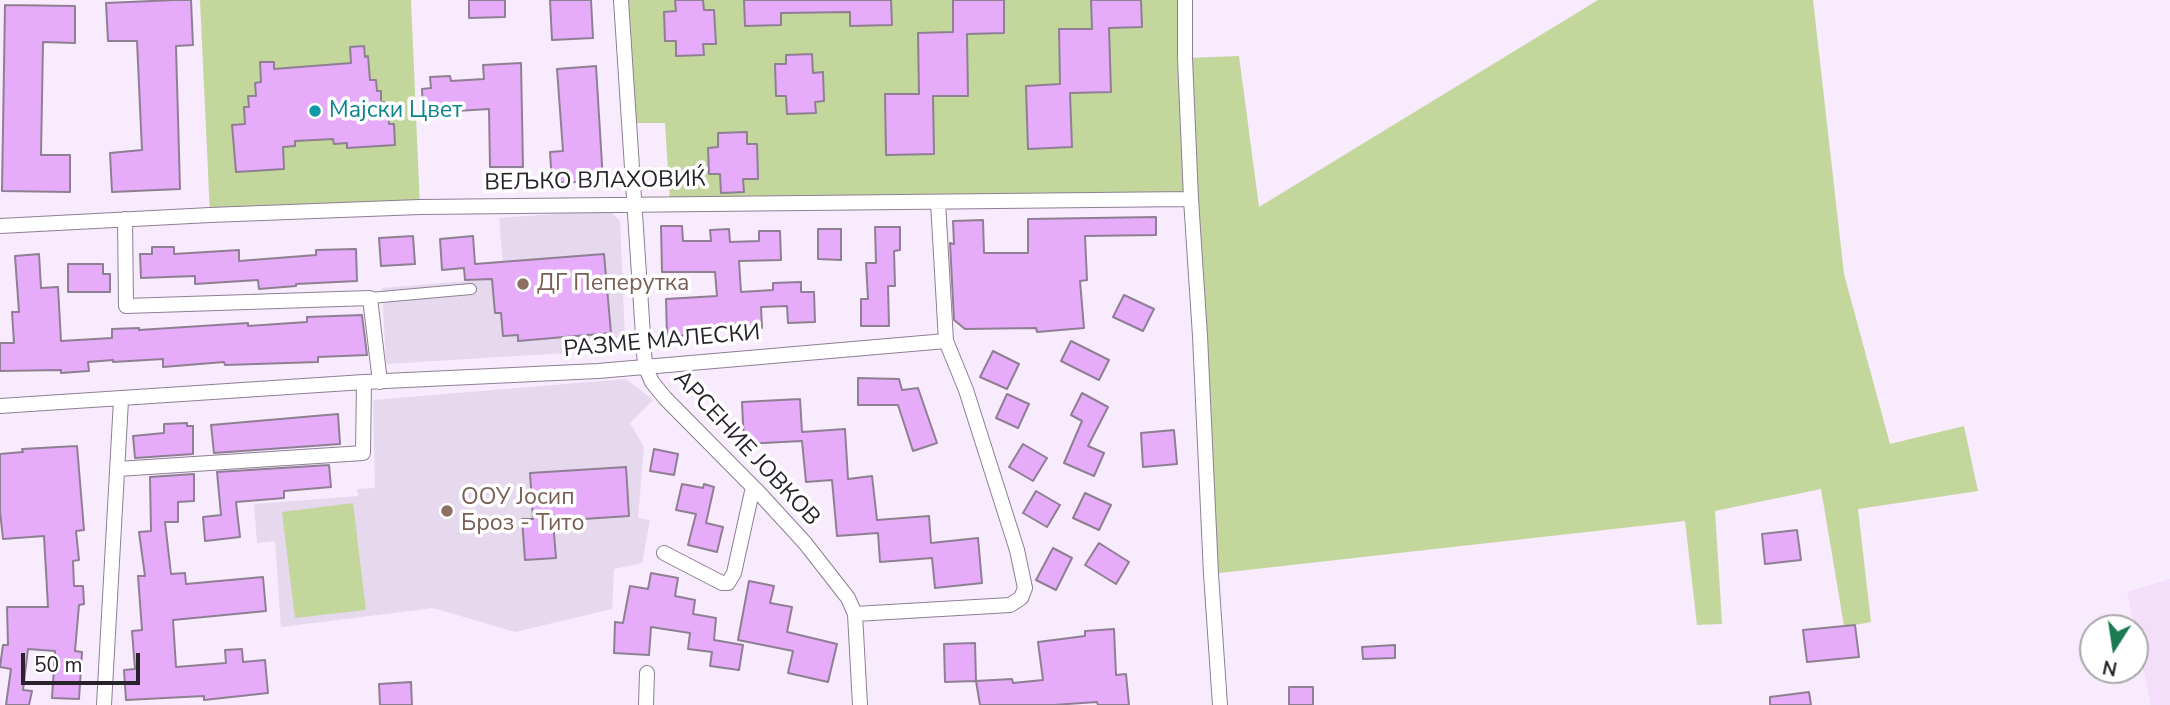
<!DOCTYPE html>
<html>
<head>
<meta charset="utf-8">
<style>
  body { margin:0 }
  #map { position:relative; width:2170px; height:705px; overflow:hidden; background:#f8ebfd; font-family:"Nunito Sans",sans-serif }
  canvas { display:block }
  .north { position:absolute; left:2079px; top:614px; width:70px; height:70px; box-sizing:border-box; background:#fff; border:2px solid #a9a7aa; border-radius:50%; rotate:192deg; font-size:19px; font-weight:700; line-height:28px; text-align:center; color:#28222a }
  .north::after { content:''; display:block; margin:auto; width:24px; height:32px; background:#1b7a50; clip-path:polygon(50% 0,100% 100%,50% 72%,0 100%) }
  .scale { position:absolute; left:21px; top:653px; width:119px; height:32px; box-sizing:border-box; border:4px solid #28222a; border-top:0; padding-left:9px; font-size:21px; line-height:24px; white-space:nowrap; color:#28222a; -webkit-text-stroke:5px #fff; paint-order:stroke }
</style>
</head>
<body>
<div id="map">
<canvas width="2170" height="705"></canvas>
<div class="north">N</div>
<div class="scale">50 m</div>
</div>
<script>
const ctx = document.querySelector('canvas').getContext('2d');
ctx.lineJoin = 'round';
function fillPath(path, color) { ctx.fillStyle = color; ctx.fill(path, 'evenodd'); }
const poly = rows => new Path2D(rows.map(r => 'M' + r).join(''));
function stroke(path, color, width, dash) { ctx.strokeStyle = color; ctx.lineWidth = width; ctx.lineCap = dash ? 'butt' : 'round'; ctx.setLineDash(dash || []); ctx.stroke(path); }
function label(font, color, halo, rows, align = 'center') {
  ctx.font = font + ' "Nunito Sans",sans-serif'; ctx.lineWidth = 7; ctx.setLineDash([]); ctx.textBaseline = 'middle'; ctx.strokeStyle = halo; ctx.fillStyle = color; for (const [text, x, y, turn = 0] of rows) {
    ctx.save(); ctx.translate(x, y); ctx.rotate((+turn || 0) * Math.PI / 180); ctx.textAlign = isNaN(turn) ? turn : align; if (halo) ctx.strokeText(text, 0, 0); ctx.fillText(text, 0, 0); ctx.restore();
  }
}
fillPath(poly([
  [2170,579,2170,705,2151,705,2127,592]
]), '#f4dffb');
fillPath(poly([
  [609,210,620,221,625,337,616,350,386,364,382,288,504,278,499,218],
  [626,379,653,400,630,423,644,447,638,518,650,520,642,563,614,569,612,609,515,632,433,608,281,627,275,541,257,543,254,504,358,496,357,489,375,488,373,400]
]), '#e6d9ed');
fillPath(poly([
  [200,0,411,0,420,207,210,215],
  [621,0,1185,0,1186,58,1239,56,1259,207,1598,0,1813,0,1844,274,1890,444,1964,426,1978,491,1858,509,1871,622,1855,625,1844,626,1821,489,1715,511,1722,624,1697,625,1685,521,1211,574,1191,199,670,203,665,123,628,123],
  [353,503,366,610,295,618,282,512]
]), '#c3d69c');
const building = poly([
  [175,0,191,0,193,45,176,46,180,189,112,192,110,153,142,150,137,41,108,41,106,3,175,0],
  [469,0,505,0,505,17,469,18,469,0],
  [550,0,591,0,593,38,552,40,550,0],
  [675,0,703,0,704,10,714,10,716,44,703,44,704,55,676,56,676,41,665,41,664,12,676,11,675,0],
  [744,0,891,0,892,25,850,26,850,12,781,13,781,25,745,26,744,0],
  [953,0,1004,0,1004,33,967,34,968,96,933,96,934,154,886,155,885,94,919,94,918,33,953,32,953,0],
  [1091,0,1141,0,1142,27,1109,28,1111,92,1070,93,1072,147,1028,149,1026,86,1060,84,1059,29,1092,29,1091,0],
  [5,5,75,6,75,43,43,42,41,155,70,155,70,192,2,191,5,5],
  [364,46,365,57,368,56,370,80,376,80,377,91,381,91,381,102,384,102,385,114,388,114,389,124,394,124,395,145,347,148,347,143,334,144,333,139,295,141,295,146,283,147,284,169,236,172,232,125,245,124,244,107,249,107,248,96,256,96,255,83,261,82,260,62,274,62,274,69,351,63,350,47,364,46],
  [812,54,813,73,823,72,824,101,815,102,816,113,787,114,786,96,776,96,775,64,786,64,786,55,812,54],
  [521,63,523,167,490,167,489,109,423,113,422,89,431,88,430,77,450,76,451,81,484,79,483,65,521,63],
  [596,66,603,181,552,183,550,152,563,151,557,69,596,66],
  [747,132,747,144,757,144,758,179,743,179,744,192,721,193,720,174,709,174,708,148,718,147,718,133,747,132],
  [1156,217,1156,235,1085,236,1087,280,1080,281,1084,328,1037,332,1036,328,965,329,954,320,950,243,954,244,953,221,983,220,984,253,1028,253,1028,219,1156,217],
  [661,226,682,226,683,241,711,241,710,230,729,229,730,242,759,241,759,231,780,231,781,260,739,261,741,292,773,290,773,283,801,282,801,292,814,292,815,322,788,323,787,306,761,307,762,328,697,331,697,335,667,336,666,299,717,296,715,272,662,272,661,226],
  [875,227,900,227,900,250,894,251,895,286,888,286,889,326,861,326,861,299,868,299,866,263,876,263,875,227],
  [818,229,841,229,841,260,818,259,818,229],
  [413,236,415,264,381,266,379,238,413,236],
  [473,236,475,264,604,254,611,333,518,341,518,335,503,336,501,313,495,313,492,279,465,280,464,268,442,270,440,239,473,236],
  [152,247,174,247,174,254,239,250,239,261,316,255,316,250,356,249,357,281,296,284,296,286,259,289,258,280,195,284,195,276,141,278,140,254,152,254,152,247],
  [39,254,41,288,58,287,61,341,112,338,112,329,139,328,139,330,248,323,248,326,307,322,307,317,362,315,367,355,318,357,318,362,225,365,224,362,163,367,163,359,113,362,113,360,88,362,89,371,61,373,61,370,0,371,0,343,14,343,12,312,19,312,15,256,39,254],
  [68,264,103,264,103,274,110,274,110,292,68,292,68,264],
  [1124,295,1154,309,1143,331,1113,317,1124,295],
  [1071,341,1109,360,1099,380,1061,361,1071,341],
  [993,351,1019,364,1007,389,980,377,993,351],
  [858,378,899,379,902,390,918,388,937,443,913,451,898,405,858,405,858,378],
  [1082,393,1108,407,1088,446,1104,453,1094,476,1064,463,1082,421,1071,415,1082,393],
  [1007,394,1029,404,1018,428,996,418,1007,394],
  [800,399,802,432,845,429,848,479,872,476,877,520,929,516,931,543,978,538,982,583,935,588,932,558,880,562,878,533,837,536,832,480,806,482,802,441,744,444,742,402,800,399],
  [338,414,340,444,214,453,211,425,338,414],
  [187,423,187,426,193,426,193,454,135,458,133,436,164,433,164,424,187,423],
  [1174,430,1177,464,1143,467,1141,433,1174,430],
  [1023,444,1047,458,1033,481,1009,467,1023,444],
  [77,446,84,530,76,531,79,560,73,561,74,586,83,586,84,604,79,605,75,651,82,652,79,699,52,698,55,651,28,649,23,690,32,691,29,705,6,705,11,669,0,667,3,645,8,645,7,607,48,607,44,536,3,539,0,511,0,454,23,452,22,449,77,446],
  [654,449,678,454,674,475,650,471,654,449],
  [329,465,331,487,284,491,284,498,236,502,240,537,205,541,203,517,221,515,217,472,329,465],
  [626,467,629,516,553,521,556,558,525,560,522,519,533,519,530,473,626,467],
  [194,474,194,501,178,502,178,522,165,522,171,574,185,573,186,584,263,577,266,611,173,620,176,667,226,663,225,650,242,649,243,662,265,660,268,693,204,700,204,696,126,700,124,670,135,669,132,631,142,630,138,576,145,576,139,532,151,531,150,477,194,474],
  [682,484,703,488,704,484,714,487,706,523,723,527,717,552,688,545,696,514,676,510,682,484],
  [1036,491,1060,505,1047,527,1023,513,1036,491],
  [1085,493,1111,505,1099,530,1073,518,1085,493],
  [1797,530,1801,560,1765,564,1762,534,1797,530],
  [1099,543,1129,562,1116,584,1085,565,1099,543],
  [1053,548,1072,558,1056,590,1036,580,1053,548],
  [651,573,678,578,675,596,695,600,693,614,716,618,714,640,743,645,739,670,710,666,712,652,688,649,690,633,651,627,649,655,614,653,615,622,623,623,630,586,648,589,651,573],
  [749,581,774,586,770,603,792,607,787,632,837,644,828,682,788,673,793,651,738,640,749,581],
  [1855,625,1859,657,1807,662,1803,630,1855,625],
  [1114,629,1116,675,1126,674,1129,705,1098,705,1097,702,1053,705,980,705,976,681,1012,679,1013,683,1043,680,1038,642,1085,636,1085,631,1114,629],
  [975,643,976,681,945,682,944,644,975,643],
  [1395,645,1395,658,1363,659,1362,647,1395,645],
  [411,682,412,705,380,705,379,684,411,682],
  [1289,687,1313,687,1313,705,1289,705,1289,687],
  [1809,692,1811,705,1770,705,1770,697,1809,692]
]);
fillPath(building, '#e6acf9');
stroke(building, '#8e7f93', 2);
const pedestrian = poly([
  [370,298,471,289]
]);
const minor = poly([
  [621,0,645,366,652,382,665,398,761,495,805,543,848,598,855,614,860,705],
  [1185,0,1185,58,1191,199,1200,336,1211,574,1220,705],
  [125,219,126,306,370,298,380,382],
  [0,226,210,215,420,207,1191,199],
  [0,406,364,382,598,371,946,341],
  [118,469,363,453,364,382],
  [664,553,722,583,728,583,734,573,753,487],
  [855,614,1010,605,1021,598,1025,588,1017,550,966,390,946,341,938,202],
  [104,705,121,400],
  [646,705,647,673]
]);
stroke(pedestrian, '#8e7f93', 12);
stroke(minor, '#8e7f93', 16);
stroke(pedestrian, '#fff', 10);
stroke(minor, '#fff', 14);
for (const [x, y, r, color] of [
  [315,111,7,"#0f9aa8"],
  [523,284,7,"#8d6e63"],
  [447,511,7,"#8d6e63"]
]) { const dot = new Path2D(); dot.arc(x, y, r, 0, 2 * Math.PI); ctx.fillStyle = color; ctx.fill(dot); stroke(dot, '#fff', 2.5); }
label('23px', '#0d838f', '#fff', [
  ["Мајски Цвет",329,111]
], 'left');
label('23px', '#28222a', '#fff', [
  ["ВЕЉКО ВЛАХОВИЌ",595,182,-1],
  ["РАЗМЕ МАЛЕСКИ",662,342,-5],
  ["АРСЕНИЕ ЈОВКОВ",746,449,47]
]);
label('23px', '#785e54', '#fff', [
  ["ДГ Пеперутка",537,284],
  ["ООУ Јосип",461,498],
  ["Броз - Тито",461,524]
], 'left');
</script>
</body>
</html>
